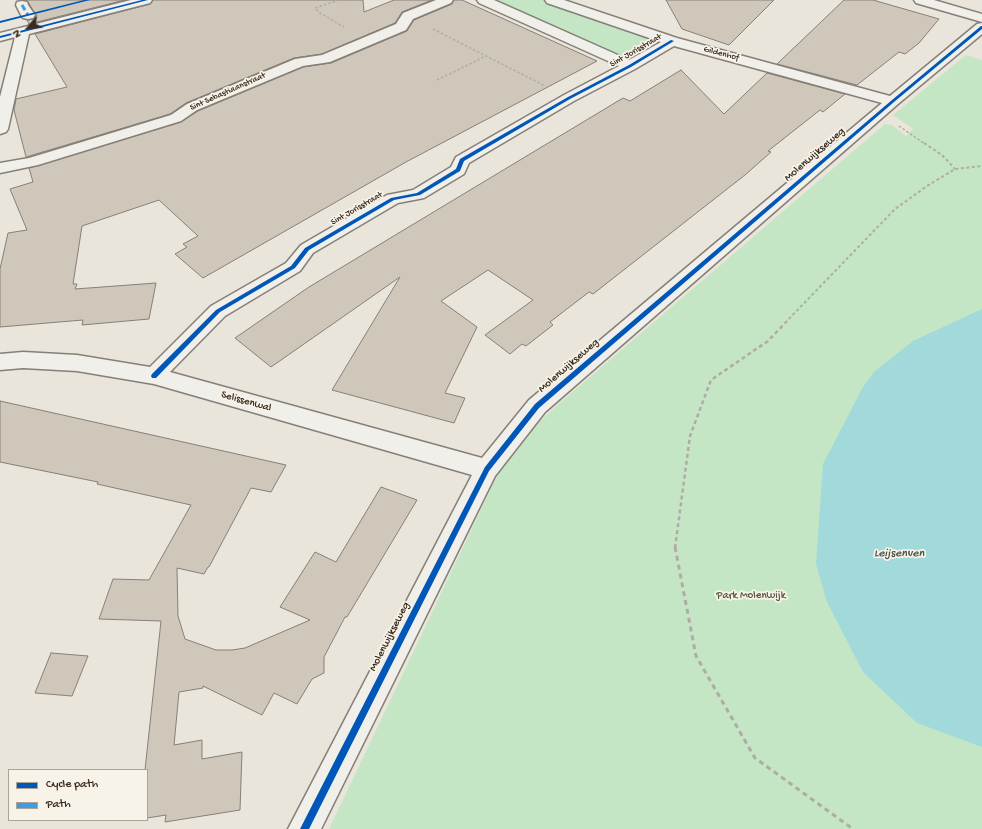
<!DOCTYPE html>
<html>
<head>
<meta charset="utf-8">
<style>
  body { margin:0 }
  #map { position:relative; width:982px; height:829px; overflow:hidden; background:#eae5db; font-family:"Gochi Hand",sans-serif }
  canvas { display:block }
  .legend { position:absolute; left:8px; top:769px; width:140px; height:52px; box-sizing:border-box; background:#f7f3e8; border:1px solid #aca397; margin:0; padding:5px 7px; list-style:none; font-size:12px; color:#3b2a1e }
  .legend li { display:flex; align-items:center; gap:8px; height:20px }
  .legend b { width:20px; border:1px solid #aca397 }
  .north { position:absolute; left:8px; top:8px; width:40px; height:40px; -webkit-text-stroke:3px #f7f3e8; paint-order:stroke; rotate:242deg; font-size:11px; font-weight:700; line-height:16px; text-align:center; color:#3b2a1e }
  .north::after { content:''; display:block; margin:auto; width:14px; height:18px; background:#3b2a1e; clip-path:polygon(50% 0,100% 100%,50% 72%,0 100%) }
</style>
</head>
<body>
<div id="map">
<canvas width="982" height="829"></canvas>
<ul class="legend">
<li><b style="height:5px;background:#0057b8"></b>Cycle path</li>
<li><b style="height:5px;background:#3f9ce0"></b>Path</li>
</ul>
<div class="north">N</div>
</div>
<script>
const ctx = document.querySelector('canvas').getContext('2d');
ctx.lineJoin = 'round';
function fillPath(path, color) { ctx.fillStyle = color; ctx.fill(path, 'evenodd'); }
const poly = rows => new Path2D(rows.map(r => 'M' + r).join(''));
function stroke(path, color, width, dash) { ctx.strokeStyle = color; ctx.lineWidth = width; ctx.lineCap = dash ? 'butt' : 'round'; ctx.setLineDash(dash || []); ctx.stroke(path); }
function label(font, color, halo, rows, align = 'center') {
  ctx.font = font + ' "Gochi Hand",sans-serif'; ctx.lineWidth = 3.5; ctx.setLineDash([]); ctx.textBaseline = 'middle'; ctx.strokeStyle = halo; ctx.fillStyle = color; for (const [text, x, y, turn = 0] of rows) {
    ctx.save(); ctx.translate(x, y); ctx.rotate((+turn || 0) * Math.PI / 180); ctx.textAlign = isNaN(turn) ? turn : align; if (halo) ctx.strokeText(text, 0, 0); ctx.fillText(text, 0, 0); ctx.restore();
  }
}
fillPath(poly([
  [490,0,544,0,634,32,658,42,660,44,631,60,625,59],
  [966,55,982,60,982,829,329,829,496,478,515,445,555,407,885,124,892,125,906,136,913,129,893,115]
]), '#c4e6c4');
fillPath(poly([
  [982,309,982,747,917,723,863,672,827,602,816,564,823,464,863,387,874,372,913,341]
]), '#a2d9db');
const building = poly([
  [25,0,125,0,29,24,27,20,33,19,36,15,28,2,25,0],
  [153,0,363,0,364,12,394,0,432,0,402,12,395,23,322,54,294,58,186,103,170,114,26,157,14,110,16,99,67,87,35,34,150,4,153,0],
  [454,0,462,0,597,61,406,162,203,278,175,254,187,247,183,244,198,236,159,200,82,226,73,284,77,284,75,289,156,283,149,319,82,325,83,320,0,327,0,269,8,233,27,230,10,189,33,182,29,168,181,122,198,111,303,67,331,63,407,31,414,20,452,4,454,0],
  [666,0,774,0,729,45,682,29,666,0],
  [844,0,873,0,939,19,919,43,905,54,899,52,857,85,777,64,844,0],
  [681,70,724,114,767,73,845,94,823,112,820,110,768,151,771,152,745,175,593,294,589,292,550,322,553,325,526,346,522,344,510,354,485,335,533,300,488,270,441,301,477,327,445,393,465,398,454,423,332,390,400,277,271,367,235,338,309,287,623,98,630,101,681,70],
  [0,401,286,465,271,492,251,488,209,567,208,567,204,574,177,568,178,616,185,639,216,650,232,650,245,648,310,620,280,607,315,552,336,562,381,487,417,500,347,617,345,617,324,657,324,673,312,679,297,704,274,693,262,715,203,686,203,688,179,692,174,745,202,740,202,759,242,752,240,810,165,822,166,815,147,818,147,770,145,770,161,621,99,619,113,579,149,580,191,505,97,484,98,482,0,462,0,401],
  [51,653,88,656,72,696,35,693,51,653]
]);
fillPath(building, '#d0c7bb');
stroke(building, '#857f78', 1);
const street = poly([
  [131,0,152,0,150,3,29,34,8,129,6,132,0,134,0,97,15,37,0,41,0,33,131,0],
  [436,0,453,0,451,3,413,19,406,30,330,62,303,66,197,110,181,121,38,165,0,173,0,163,29,158,171,115,187,104,295,59,322,55,396,24,403,13,436,0],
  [477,0,494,0,629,60,661,42,547,3,545,0,564,0,677,38,890,96,977,24,982,23,982,34,898,104,545,412,495,476,321,829,288,829,472,475,154,384,77,371,23,368,0,370,0,354,23,352,77,355,150,367,211,306,286,263,301,245,387,195,413,190,451,167,456,157,564,95,619,66,479,3,477,0],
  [674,46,882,103,529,400,482,458,170,372,225,316,300,271,313,253,398,203,424,198,464,174,469,163,574,101,635,69,674,46],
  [914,0,934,0,982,14,982,22,916,3,914,0],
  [22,1,27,2,28,5,35,15,33,18,28,19,23,18,21,15,16,5,17,2,22,1]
]);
stroke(street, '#857f78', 3);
stroke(poly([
  [339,0,315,8,320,13,344,27],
  [433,29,545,86],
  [437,80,486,56],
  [899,126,925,144]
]), '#afaca7', 1.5, [2.5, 2]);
stroke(poly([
  [924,143,942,155,955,169],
  [785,323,895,209,927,186,955,169,982,166]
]), '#afaca7', 2, [3, 2.5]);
stroke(poly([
  [675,548,690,436,711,380,768,341,786,322]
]), '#afaca7', 2.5, [4, 3]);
stroke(poly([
  [675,547,696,656,755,758,853,829]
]), '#afaca7', 3, [5, 4]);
fillPath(street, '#f1efea');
stroke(poly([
  [22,5,28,15]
]), '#3f9ce0', 3, [6, 3]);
fillPath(poly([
  [84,0,90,0,0,23,0,21,84,0],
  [142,0,148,0,0,38,0,36,142,0],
  [981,26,982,26,982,29,894,102,539,408,489,471,309,829,300,829,485,467,535,404,892,100,981,26],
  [671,40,674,41,631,67,570,99,464,161,460,171,420,195,394,200,309,250,295,268,220,312,156,378,152,378,151,376,152,374,216,310,291,266,305,248,391,198,417,193,456,169,460,159,568,97,629,65,671,40]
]), '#0057b8');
label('9px', '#3b2a1e', '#f7f3e8', [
  ["Sint Jorisstraat",636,51,-30],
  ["Gildenhof",721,54,15],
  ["Sint Sebastiaanstraat",228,92,-24],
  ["Sint Jorisstraat",357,209,-30]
]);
label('11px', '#3b2a1e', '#f7f3e8', [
  ["Molenwijkseweg",815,155,-41],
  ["Molenwijkseweg",569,366,-41],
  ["Selissenwal",246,402,16],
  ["Molenwijkseweg",390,637,-63]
]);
label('11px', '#555943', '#f7f3e8', [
  ["Park Molenwijk",751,596]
]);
label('italic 12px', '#4d544d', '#f7f3e8', [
  ["Leijsenven",899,554]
]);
</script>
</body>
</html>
